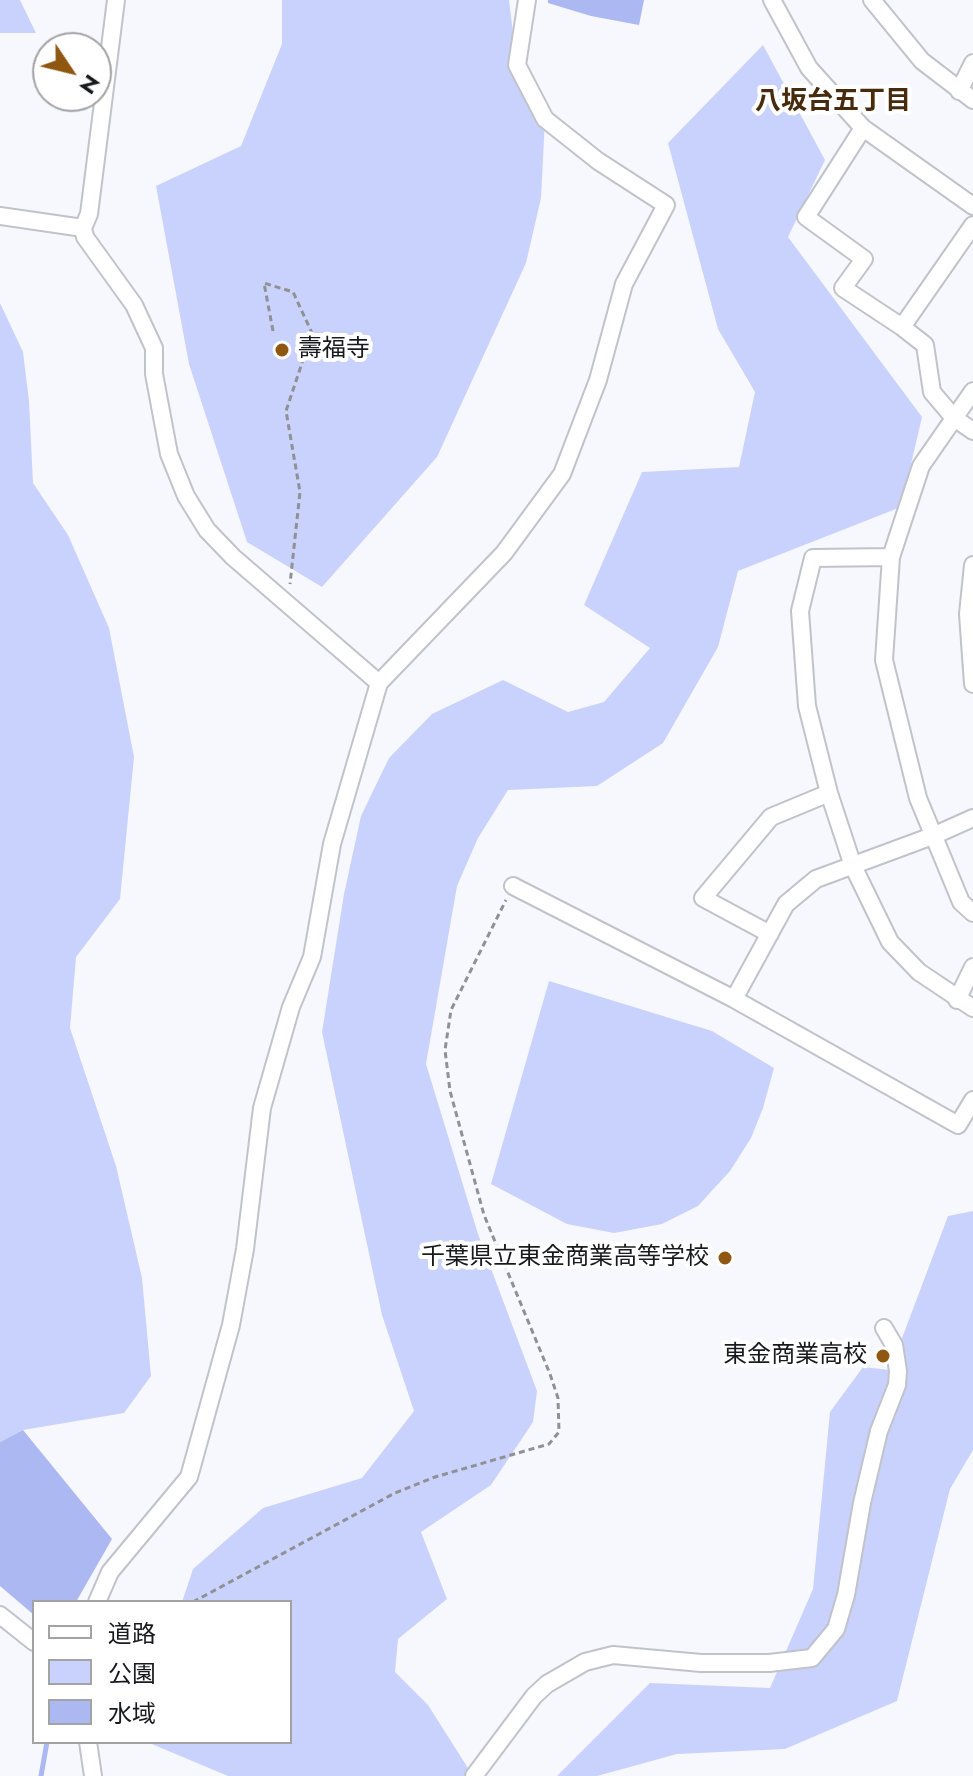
<!DOCTYPE html>
<html>
<head>
<meta charset="utf-8">
<style>
  body { margin:0 }
  #map { position:relative; width:973px; height:1776px; overflow:hidden; background:#f6f8fe; font-family:Jost,"Noto Sans JP",sans-serif }
  canvas { display:block }
  .legend { position:absolute; left:32px; top:1600px; width:260px; height:144px; box-sizing:border-box; background:#fff; border:2px solid #a3a3a5; margin:0; padding:10px 14px; list-style:none; font-size:24px; color:#191a1d }
  .legend li { display:flex; align-items:center; gap:16px; height:40px }
  .legend b { width:40px; border:2px solid #a3a3a5 }
  .north { position:absolute; left:32px; top:32px; width:80px; height:80px; box-sizing:border-box; background:#fff; border:2px solid #a3a3a5; border-radius:50%; rotate:125deg; font-size:22px; font-weight:700; line-height:32px; text-align:center; color:#191a1d }
  .north::after { content:''; display:block; margin:auto; width:28px; height:36px; background:#905710; clip-path:polygon(50% 0,100% 100%,50% 72%,0 100%) }
</style>
</head>
<body>
<div id="map">
<canvas width="973" height="1776"></canvas>
<ul class="legend">
<li><b style="height:10px;background:#fff"></b>道路</li>
<li><b style="height:22px;background:#c9d2fc"></b>公園</li>
<li><b style="height:22px;background:#acb8f1"></b>水域</li>
</ul>
<div class="north">N</div>
</div>
<script>
const ctx = document.querySelector('canvas').getContext('2d');
ctx.lineJoin = 'round';
function fillPath(path, color) { ctx.fillStyle = color; ctx.fill(path, 'evenodd'); }
const poly = rows => new Path2D(rows.map(r => 'M' + r).join(''));
function stroke(path, color, width, dash) { ctx.strokeStyle = color; ctx.lineWidth = width; ctx.lineCap = dash ? 'butt' : 'round'; ctx.setLineDash(dash || []); ctx.stroke(path); }
function label(font, color, halo, rows, align = 'center') {
  ctx.font = font + ' Jost,"Noto Sans JP",sans-serif'; ctx.lineWidth = 8; ctx.setLineDash([]); ctx.textBaseline = 'middle'; ctx.strokeStyle = halo; ctx.fillStyle = color; for (const [text, x, y, turn = 0] of rows) {
    ctx.save(); ctx.translate(x, y); ctx.rotate((+turn || 0) * Math.PI / 180); ctx.textAlign = isNaN(turn) ? turn : align; if (halo) ctx.strokeText(text, 0, 0); ctx.fillText(text, 0, 0); ctx.restore();
  }
}
fillPath(poly([
  [0,0,20,0,36,33,0,33],
  [282,0,509,0,517,65,545,119,541,198,526,263,437,457,322,587,247,542,189,364,156,186,241,146,282,44],
  [763,45,825,160,788,237,922,417,901,507,738,571,718,647,663,743,597,786,508,790,478,838,457,886,426,1064,478,1234,537,1391,533,1422,491,1485,421,1532,447,1599,398,1639,395,1672,428,1705,473,1776,228,1776,147,1742,290,1742,290,1602,182,1602,193,1569,263,1508,362,1478,414,1411,382,1315,322,1032,344,894,361,816,389,758,432,714,503,680,568,712,604,702,650,648,584,605,642,472,739,467,755,392,718,329,668,143],
  [0,303,23,352,29,401,33,483,68,535,109,628,134,757,120,899,76,957,70,1028,116,1166,142,1278,151,1376,124,1413,23,1430,0,1442],
  [549,981,712,1031,774,1068,763,1108,751,1138,730,1171,698,1206,662,1224,614,1233,567,1224,491,1184],
  [973,1211,973,1450,950,1489,897,1701,785,1749,677,1754,597,1776,557,1776,650,1683,770,1688,813,1589,830,1412,863,1367,890,1370,948,1216]
]), '#c9d2fc');
fillPath(poly([
  [548,0,644,0,639,25,591,16,548,3],
  [23,1430,112,1539,76,1602,34,1602,34,1615,0,1586,0,1442]
]), '#acb8f1');
stroke(poly([
  [41,1776,47,1742]
]), '#acb8f1', 5);
const minor = poly([
  [116,0,89,214,83,228,85,237,134,305,154,348,154,374,169,454,186,496,207,530,233,557,379,683],
  [772,0,809,68,863,128,973,206],
  [872,0,922,61,973,100],
  [959,91,973,63],
  [863,128,806,217,864,259,843,288,902,327,925,345,932,392,954,418,973,431],
  [0,216,83,228],
  [902,327,973,225],
  [973,391,921,466,891,557,884,660,918,798,961,902,973,913],
  [891,557,813,558,800,611,807,706,829,793,853,866,890,942,919,972,973,1008],
  [973,565,968,614,973,684],
  [513,886,734,999,958,1125,973,1100],
  [770,934,703,898,771,817,829,793],
  [734,999,786,904,816,879,935,835,973,818],
  [957,1000,973,967],
  [97,1602,110,1572,189,1477,231,1325,245,1249,262,1108,291,1007,312,957,332,844,379,683,504,553,562,474,598,380,624,284,666,205,598,161,545,119,517,65,527,0],
  [0,1615,34,1642],
  [88,1742,93,1776],
  [474,1776,534,1696,547,1684,585,1662,613,1655,701,1663,769,1663,812,1658,836,1629,846,1595,862,1503,879,1431,897,1385,898,1371,894,1345,884,1328]
]);
stroke(minor, '#c1c3cb', 20);
stroke(poly([
  [273,331,264,283,293,292,312,333,286,411,300,492,290,584],
  [193,1602,395,1493,435,1477,549,1444,559,1432,558,1398,550,1374,484,1215,450,1091,445,1050,451,1010,506,900]
]), '#8f9195', 3, [6, 4]);
stroke(minor, '#fff', 16);
for (const [x, y, r, color] of [
  [282,350,8,"#905710"],
  [725,1258,8,"#905710"],
  [883,1356,8,"#905710"]
]) { const dot = new Path2D(); dot.arc(x, y, r, 0, 2 * Math.PI); ctx.fillStyle = color; ctx.fill(dot); stroke(dot, '#fff', 3); }
label('24px', '#191a1d', '#fff', [
  ["壽福寺",298,350,"left"],
  ["千葉県立東金商業高等学校",709,1258],
  ["東金商業高校",867,1356]
], 'right');
label('bold 26px', '#472b0c', '#fff', [
  ["八坂台五丁目",833,103]
]);
</script>
</body>
</html>
